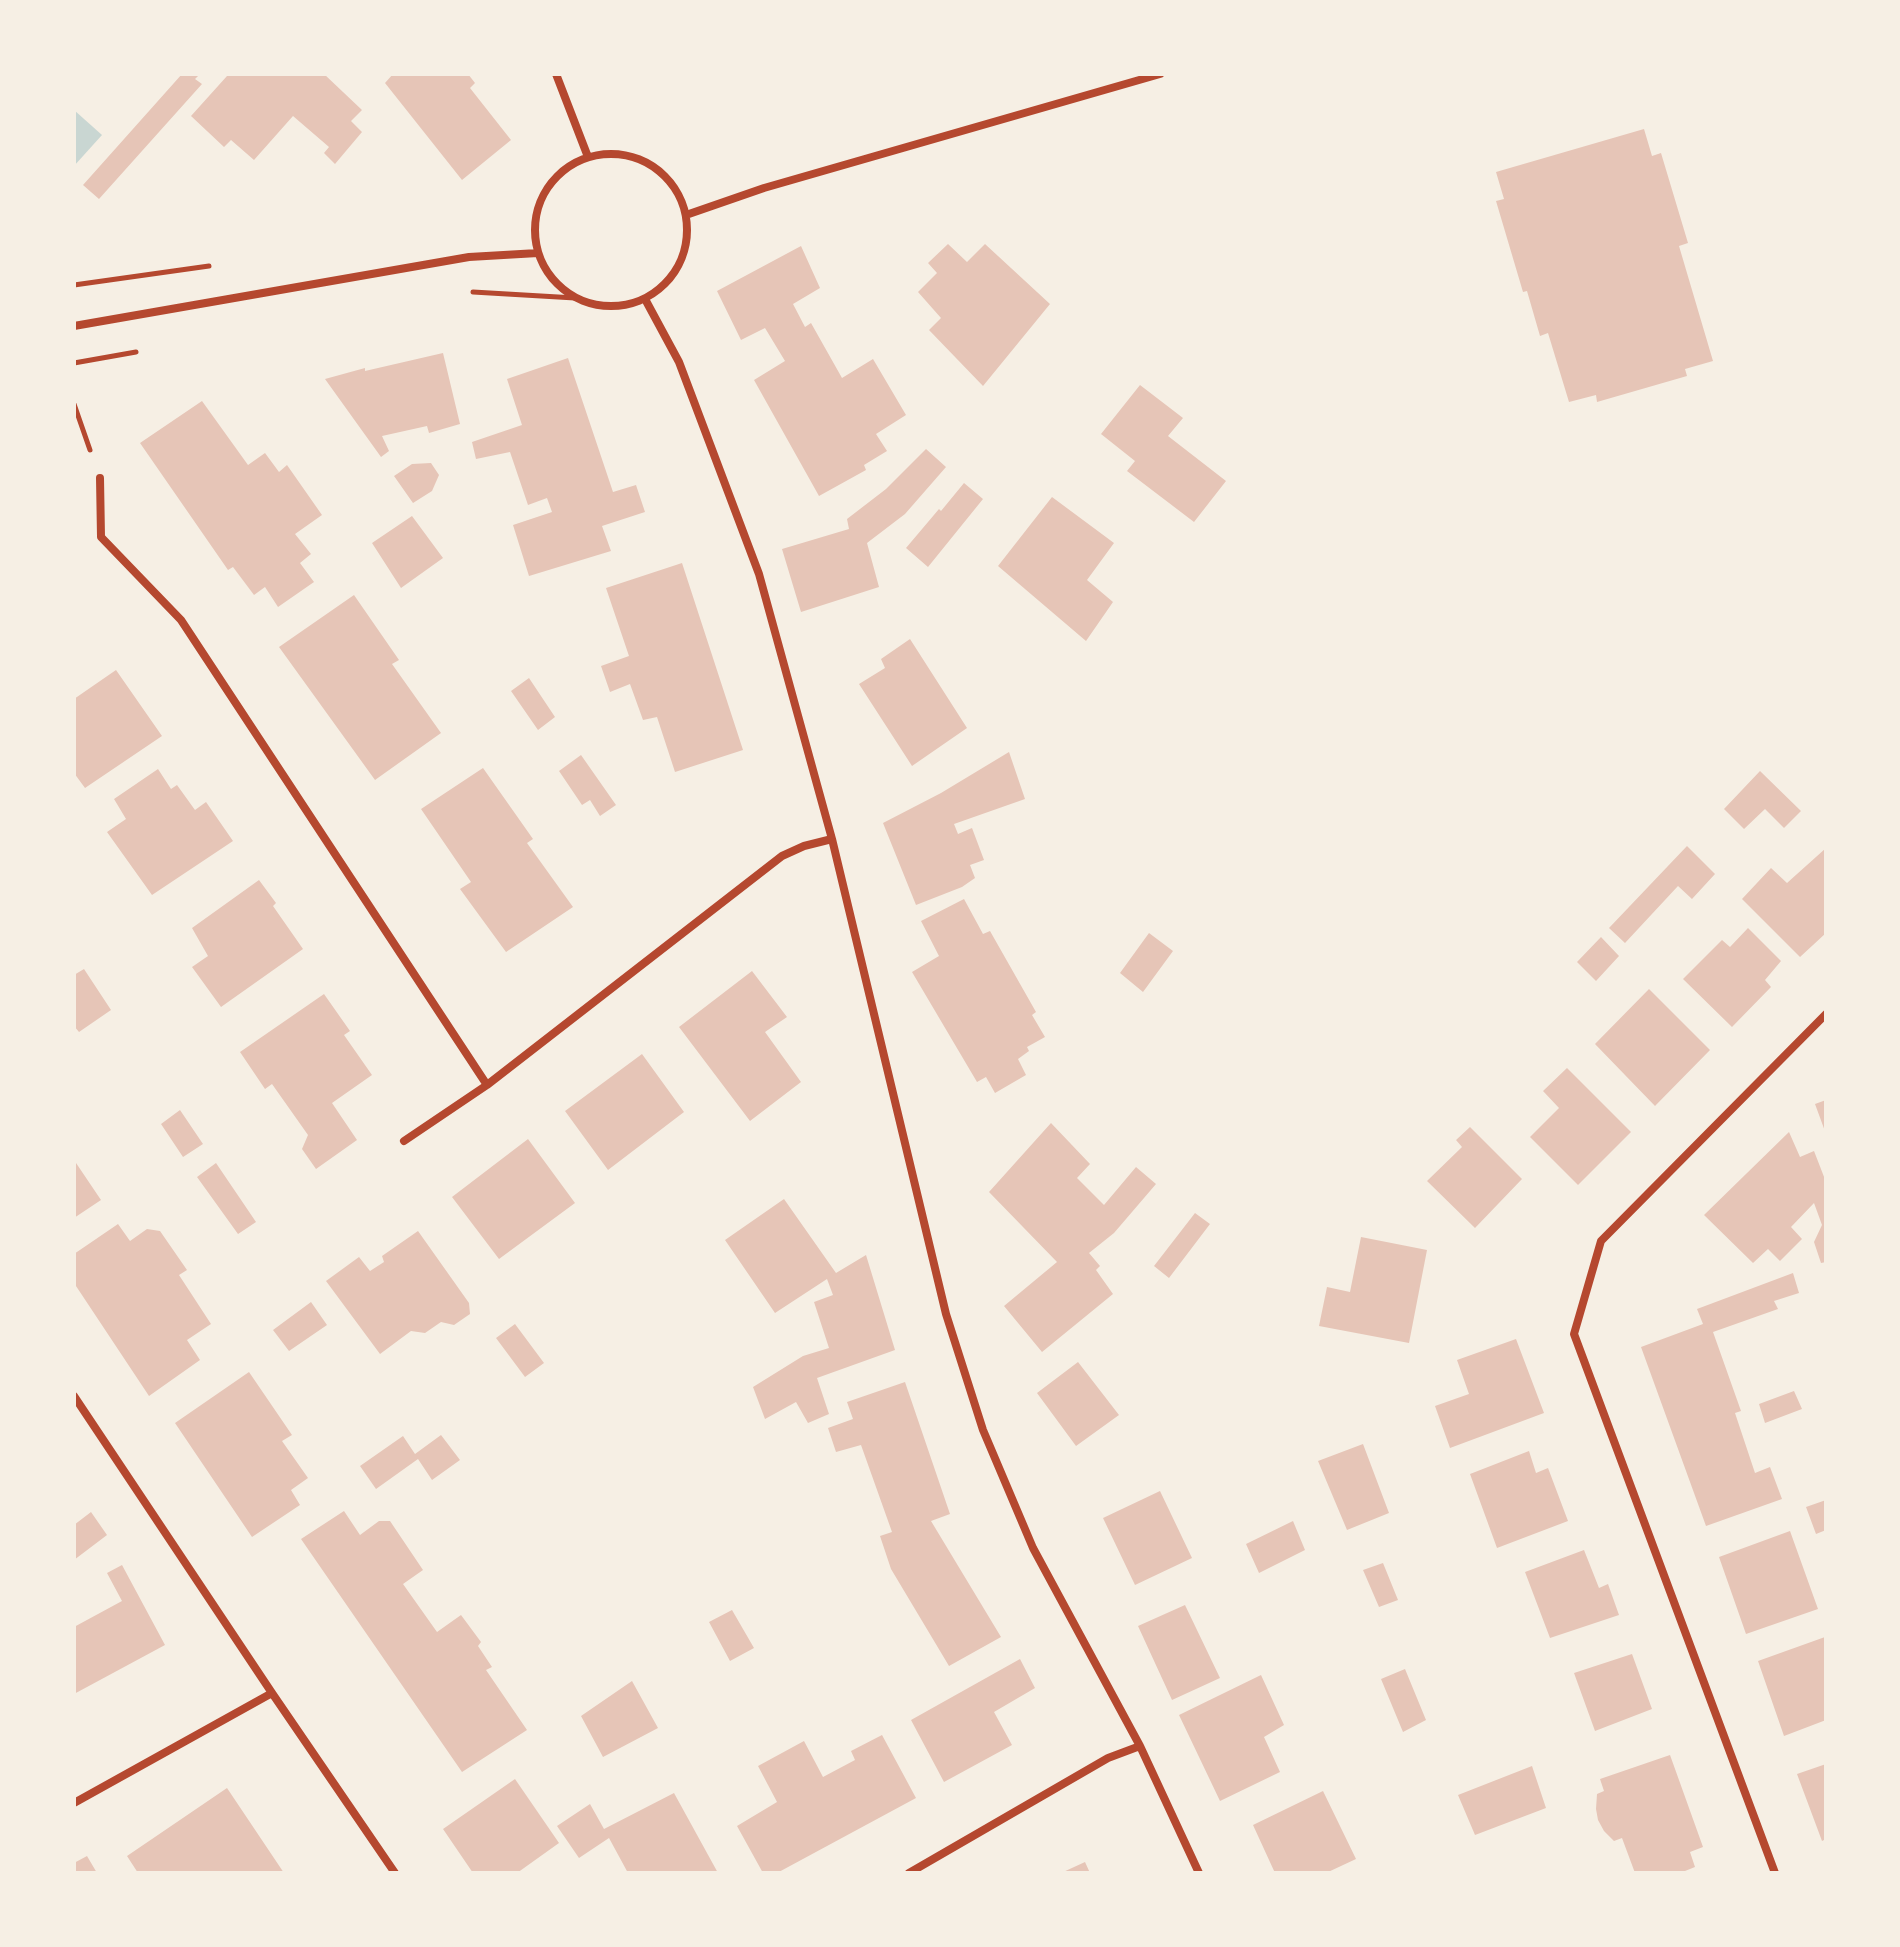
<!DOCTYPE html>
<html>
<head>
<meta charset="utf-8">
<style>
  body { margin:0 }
  #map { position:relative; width:1900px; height:1947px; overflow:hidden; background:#f6efe4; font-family:"Times New Roman",serif }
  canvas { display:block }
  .frame { position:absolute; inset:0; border:76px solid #f6efe4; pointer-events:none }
</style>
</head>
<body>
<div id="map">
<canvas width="1900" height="1947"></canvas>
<div class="frame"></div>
</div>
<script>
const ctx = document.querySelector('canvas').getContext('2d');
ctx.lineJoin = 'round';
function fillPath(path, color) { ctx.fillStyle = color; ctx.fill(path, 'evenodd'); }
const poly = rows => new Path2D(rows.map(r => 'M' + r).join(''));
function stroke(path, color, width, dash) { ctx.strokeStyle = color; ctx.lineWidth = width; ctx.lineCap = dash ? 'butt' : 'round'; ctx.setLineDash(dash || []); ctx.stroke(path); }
fillPath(poly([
  [74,110,102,135,74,166]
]), '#c9d6d2');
fillPath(poly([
  [182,74,200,74,195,79,202,84,99,199,83,185],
  [225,74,324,74,362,110,351,121,362,132,335,164,324,153,329,147,293,116,254,160,231,140,224,147,191,116,227,76],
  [393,74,468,74,475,83,470,88,511,140,462,180,385,83],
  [1644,129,1652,156,1661,153,1688,243,1679,246,1713,361,1685,369,1687,376,1597,402,1596,395,1569,402,1548,333,1540,336,1527,291,1523,292,1496,201,1504,199,1496,172],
  [948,244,967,262,985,244,1050,304,983,386,929,330,941,318,918,292,937,273,928,263],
  [801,246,820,288,793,304,805,327,811,323,842,378,873,359,906,415,876,434,887,451,864,465,866,470,819,496,754,380,785,361,765,328,741,340,717,291],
  [443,353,460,424,429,433,427,426,382,436,389,451,381,457,325,379,365,368,365,371],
  [568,358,613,492,636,485,645,512,602,526,611,551,529,576,513,525,552,512,547,498,528,505,510,452,476,459,472,442,522,425,507,379],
  [1140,385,1183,418,1168,436,1226,481,1194,522,1127,471,1135,461,1101,434],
  [202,401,248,465,265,453,279,472,287,465,322,515,295,534,311,554,300,563,314,582,278,607,265,587,254,595,233,567,228,570,140,443],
  [926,449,946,467,905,514,867,543,879,587,801,612,782,549,849,529,847,519,886,489],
  [431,463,439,475,432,491,413,503,394,476,412,464],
  [964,483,983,499,928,567,906,548,939,509,941,511],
  [1052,497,1114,543,1087,580,1113,602,1086,641,998,566],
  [412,516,443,558,401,588,372,543],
  [682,563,743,750,675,772,657,717,643,720,630,684,610,692,601,666,629,656,606,588],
  [354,595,399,660,392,664,441,733,375,780,279,647],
  [910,639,967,728,912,766,859,684,885,668,881,659],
  [116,670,162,736,85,788,74,773,74,699],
  [529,678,555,717,538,730,511,691],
  [1009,752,1025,799,954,824,958,834,972,828,984,860,970,865,975,878,962,887,916,905,883,823,941,793],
  [581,755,616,805,600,816,590,800,582,805,559,771],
  [483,768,533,839,527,843,573,907,506,952,460,889,471,882,421,809],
  [158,769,171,789,177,785,195,810,206,802,233,841,152,895,107,832,126,819,114,799],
  [1760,771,1801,811,1784,828,1765,809,1744,829,1724,809],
  [1687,846,1715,874,1692,899,1678,886,1625,943,1609,928],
  [1826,848,1826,933,1800,957,1742,899,1771,868,1787,883],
  [259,880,276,903,273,906,303,949,221,1007,192,967,208,956,192,928],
  [964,899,983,934,990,931,1036,1012,1032,1015,1045,1037,1027,1047,1029,1051,1018,1059,1026,1075,995,1093,986,1077,977,1082,912,972,939,956,921,921],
  [1748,928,1781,961,1765,980,1771,987,1732,1027,1683,979,1722,940,1730,947],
  [1149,933,1173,951,1143,992,1120,973],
  [1601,937,1619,956,1596,981,1577,962],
  [84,969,111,1010,79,1032,74,1026,74,975],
  [752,971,787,1017,765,1032,801,1082,750,1121,679,1027],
  [1649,989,1710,1050,1655,1106,1595,1044],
  [324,994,350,1031,344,1035,372,1075,332,1103,357,1140,316,1169,302,1149,308,1135,272,1084,265,1089,240,1052],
  [642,1054,684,1112,608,1170,565,1111],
  [1567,1068,1631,1132,1578,1185,1530,1137,1559,1108,1543,1091],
  [1826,1100,1826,1134,1815,1104],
  [180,1110,203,1144,183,1157,161,1124],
  [1051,1123,1090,1164,1077,1178,1104,1205,1136,1167,1156,1184,1114,1233,1089,1253,1100,1266,1096,1270,1113,1294,1042,1352,1004,1306,1057,1262,989,1192],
  [1470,1127,1522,1179,1475,1228,1427,1181,1462,1147,1456,1140],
  [1789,1132,1800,1157,1814,1151,1826,1182,1826,1262,1821,1263,1814,1242,1822,1225,1814,1203,1791,1227,1802,1239,1780,1261,1768,1249,1753,1263,1704,1215],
  [528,1139,575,1203,499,1259,452,1197],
  [74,1160,101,1200,74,1218],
  [216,1163,256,1222,238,1234,197,1177],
  [784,1199,836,1273,866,1255,895,1350,817,1378,829,1414,808,1423,796,1402,765,1419,753,1387,803,1356,829,1348,814,1302,833,1295,827,1279,775,1313,725,1240],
  [1195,1213,1210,1224,1169,1278,1154,1266],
  [118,1224,130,1241,147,1229,160,1231,187,1270,179,1275,211,1324,187,1340,200,1360,149,1396,74,1283,74,1254],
  [418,1231,469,1303,470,1314,454,1325,441,1322,425,1333,411,1331,380,1354,326,1281,359,1257,370,1271,384,1262,382,1256],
  [1361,1237,1427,1250,1409,1343,1319,1326,1327,1287,1350,1292],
  [1793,1273,1799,1293,1774,1301,1778,1309,1713,1332,1741,1411,1735,1413,1755,1473,1770,1467,1782,1499,1706,1526,1641,1347,1703,1324,1697,1309],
  [311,1302,327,1325,289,1351,273,1330],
  [515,1324,544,1363,525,1377,496,1338],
  [1516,1339,1544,1413,1450,1448,1435,1406,1469,1394,1457,1360],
  [1078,1362,1119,1415,1076,1446,1037,1393],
  [249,1372,292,1435,282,1441,308,1478,291,1490,300,1505,252,1537,175,1423],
  [905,1382,950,1514,931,1521,1001,1637,949,1666,891,1569,880,1536,892,1532,861,1445,836,1452,828,1428,853,1419,847,1402],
  [1794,1391,1802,1409,1765,1423,1759,1404],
  [441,1435,460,1460,432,1480,418,1459,376,1489,360,1466,403,1436,415,1454],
  [1363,1444,1389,1513,1347,1530,1318,1461],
  [1529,1451,1536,1473,1548,1468,1568,1521,1497,1548,1470,1474],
  [1160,1491,1192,1558,1135,1585,1103,1518],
  [1826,1500,1826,1530,1816,1534,1806,1507],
  [344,1511,360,1535,379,1521,390,1521,423,1570,403,1584,437,1632,461,1615,481,1642,478,1646,492,1667,486,1670,527,1730,462,1772,301,1539],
  [91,1512,107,1535,74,1560,74,1525],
  [1293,1521,1305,1550,1259,1573,1246,1544],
  [1790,1531,1818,1609,1746,1634,1719,1557],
  [1584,1550,1599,1588,1608,1584,1619,1615,1550,1638,1525,1572],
  [1383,1563,1398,1600,1379,1607,1363,1570],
  [122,1565,165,1645,74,1694,74,1627,122,1601,107,1573],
  [1185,1605,1220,1678,1172,1700,1138,1626],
  [732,1610,754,1648,730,1661,709,1622],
  [1825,1637,1826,1720,1784,1736,1758,1661],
  [1632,1654,1652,1709,1595,1731,1574,1673],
  [1020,1659,1035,1688,994,1712,1012,1745,944,1782,911,1720],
  [1405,1669,1426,1720,1403,1732,1381,1679],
  [1261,1675,1284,1725,1264,1737,1280,1772,1220,1801,1179,1715],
  [632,1681,658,1728,603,1757,581,1716],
  [882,1735,916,1798,777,1873,763,1873,737,1826,777,1802,758,1766,804,1741,823,1777,855,1760,851,1751],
  [1670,1755,1703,1847,1690,1852,1695,1867,1680,1873,1635,1873,1622,1838,1614,1841,1604,1831,1598,1820,1596,1809,1597,1794,1604,1791,1600,1779],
  [1826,1764,1826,1839,1822,1841,1797,1774],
  [1532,1766,1546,1808,1475,1835,1458,1795],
  [515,1779,559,1843,517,1873,473,1873,443,1829],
  [227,1788,284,1873,138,1873,127,1856],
  [1323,1791,1356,1859,1326,1873,1275,1873,1253,1825],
  [674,1793,718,1873,628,1873,609,1838,579,1858,557,1826,590,1804,604,1829],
  [87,1856,97,1873,74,1873,74,1863],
  [1085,1862,1090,1873,1061,1873]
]), '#e6c5b7');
stroke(poly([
  [74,285,209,266],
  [473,292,575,298],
  [74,363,136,352],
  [74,404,90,450]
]), '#b5482f', 5);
stroke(poly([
  [556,74,588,157],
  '535 230a76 76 0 1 1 152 0a76 76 0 1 1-152 0Z',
  [686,215,764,188,1160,74],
  [645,299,679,362,759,574,832,839,946,1314,983,1430,1033,1548,1140,1746,1199,1873],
  [74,326,469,257,538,253],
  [100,478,101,537,181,620,487,1085,782,856,804,846,832,839],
  [404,1141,487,1085],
  [74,1396,272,1693,395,1873],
  [74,1803,272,1693],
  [909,1873,1108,1758,1140,1746],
  [1775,1873,1574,1334,1601,1241,1826,1014]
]), '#b5482f', 8);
</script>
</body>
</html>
